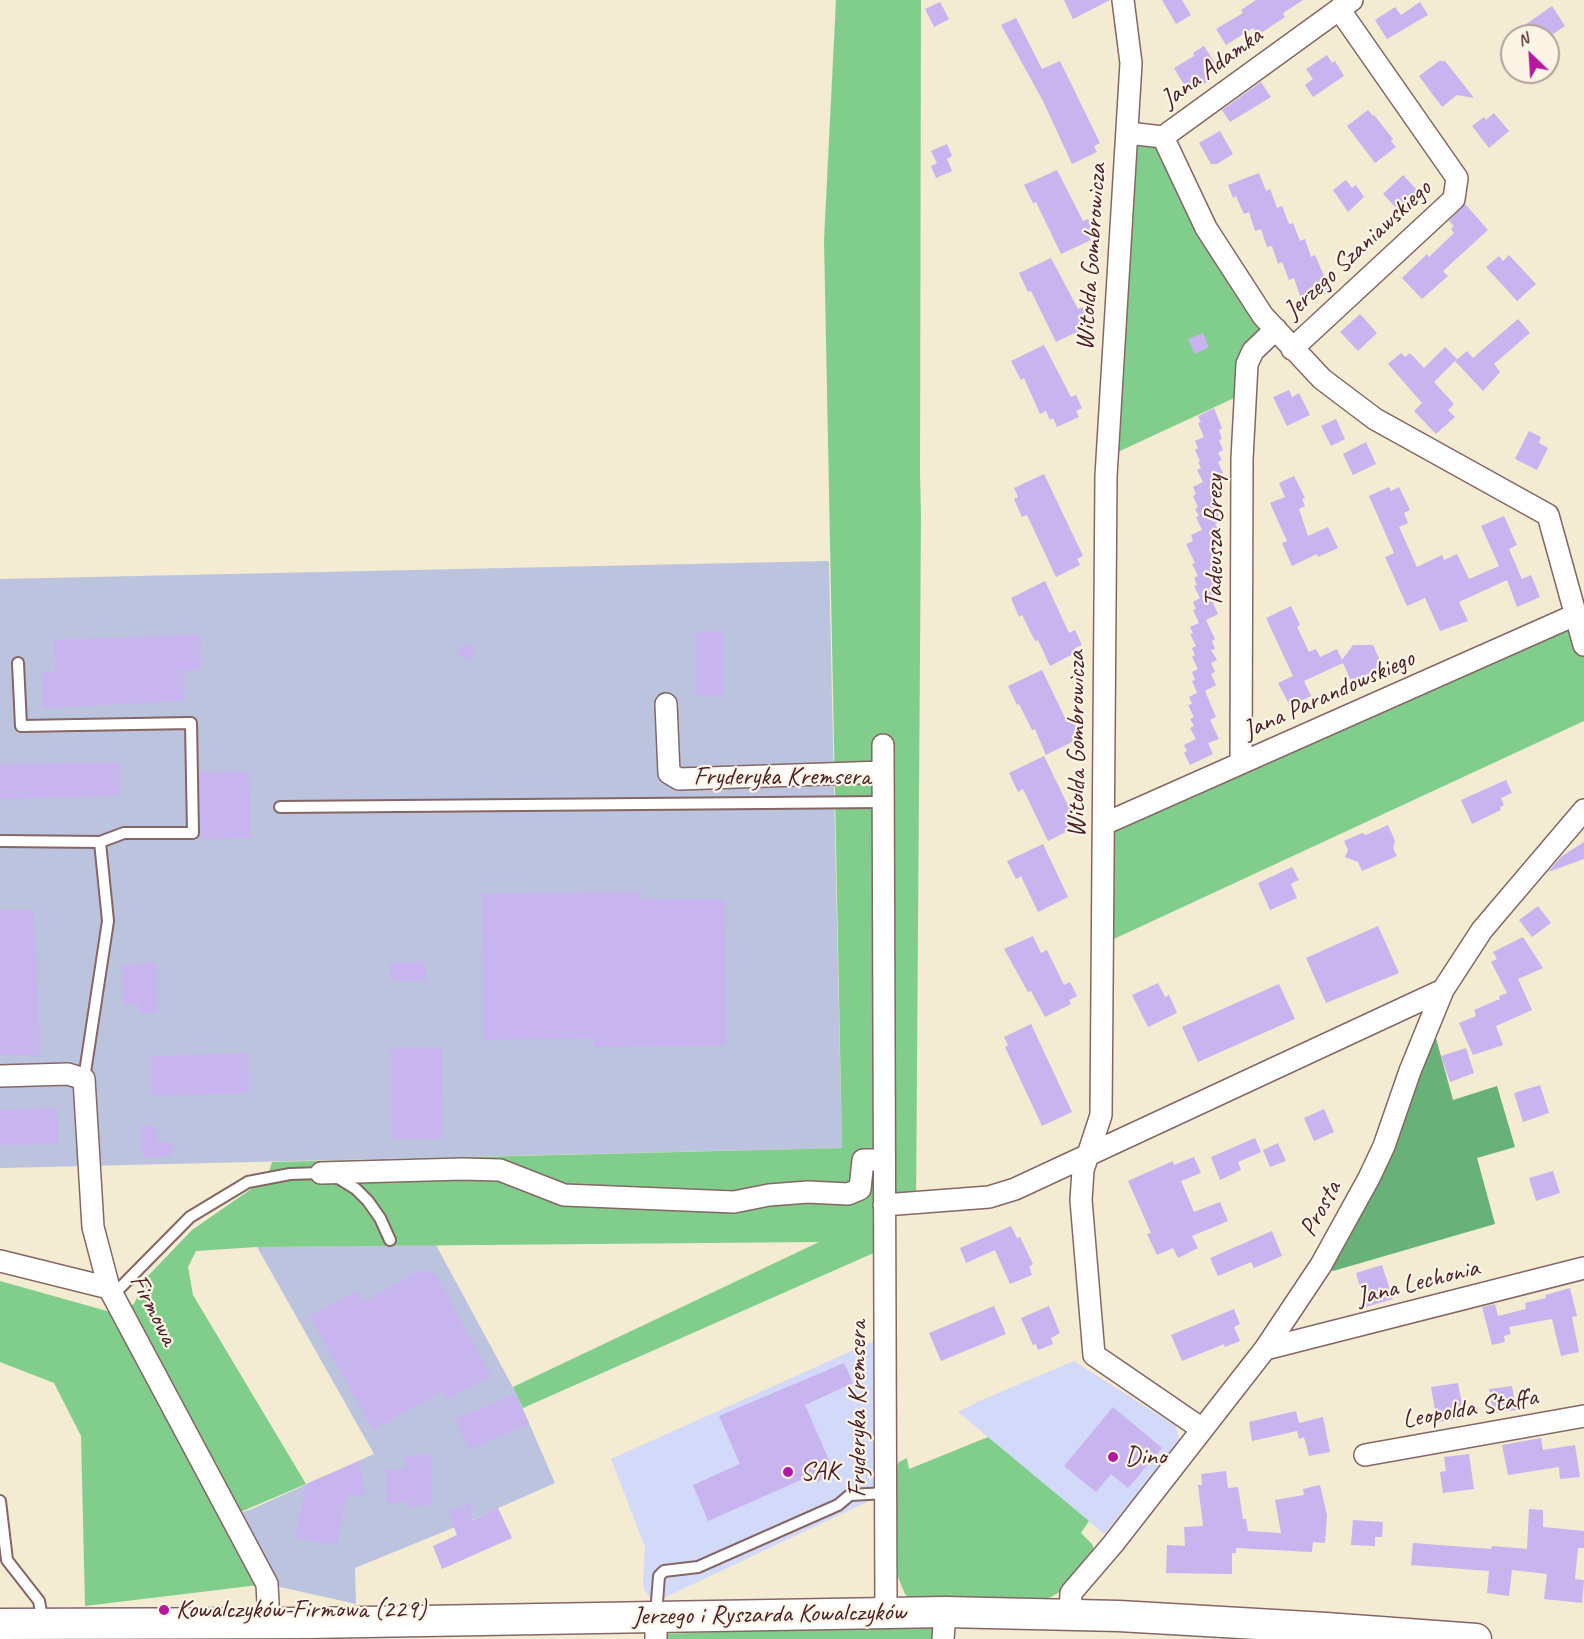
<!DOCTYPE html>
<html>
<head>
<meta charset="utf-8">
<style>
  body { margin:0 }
  #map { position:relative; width:1584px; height:1639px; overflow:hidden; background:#f3ebd2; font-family:Caveat,sans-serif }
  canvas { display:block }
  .north { position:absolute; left:1500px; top:24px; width:60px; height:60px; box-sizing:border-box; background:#fcf5e5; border:2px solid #b59f9b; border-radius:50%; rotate:335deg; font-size:16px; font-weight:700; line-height:24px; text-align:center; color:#4a1f2b }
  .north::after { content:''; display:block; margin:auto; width:21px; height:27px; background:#b5179e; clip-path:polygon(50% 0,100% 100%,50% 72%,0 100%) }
</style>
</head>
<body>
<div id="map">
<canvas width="1584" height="1639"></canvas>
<div class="north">N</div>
</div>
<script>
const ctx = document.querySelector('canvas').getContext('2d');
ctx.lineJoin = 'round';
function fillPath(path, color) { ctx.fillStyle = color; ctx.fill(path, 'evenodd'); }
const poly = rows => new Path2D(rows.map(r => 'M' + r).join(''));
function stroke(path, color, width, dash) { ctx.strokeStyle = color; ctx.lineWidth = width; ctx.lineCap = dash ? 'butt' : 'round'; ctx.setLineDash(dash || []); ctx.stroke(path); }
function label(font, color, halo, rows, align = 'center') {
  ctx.font = font + ' Caveat,sans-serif'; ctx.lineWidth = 4.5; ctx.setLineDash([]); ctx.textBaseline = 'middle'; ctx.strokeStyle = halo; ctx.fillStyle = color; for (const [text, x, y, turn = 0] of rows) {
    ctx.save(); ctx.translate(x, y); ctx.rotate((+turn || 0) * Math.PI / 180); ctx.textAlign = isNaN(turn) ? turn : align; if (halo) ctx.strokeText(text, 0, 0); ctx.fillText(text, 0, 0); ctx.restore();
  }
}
fillPath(poly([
  [885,1336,886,1493,653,1603,643,1587,645,1547,611,1459],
  [1074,1361,1176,1426,1180,1444,1104,1534,958,1412,977,1402]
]), '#d3d9f9');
fillPath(poly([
  [829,561,842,1148,0,1168,0,579],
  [436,1245,516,1393,555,1483,460,1525,355,1568,356,1604,267,1584,231,1516,252,1509,374,1454,257,1247]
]), '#bcc3de');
fillPath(poly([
  [836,0,921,0,920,472,921,516,916,1203,884,1205,885,1248,523,1408,513,1387,819,1242,257,1247,196,1251,188,1267,193,1295,306,1484,231,1516,267,1584,85,1606,81,1436,54,1383,0,1362,0,1281,114,1313,134,1304,146,1278,192,1230,267,1178,272,1162,842,1148,824,240],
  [1128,133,1163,137,1276,329,1253,351,1245,393,1107,457],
  [1575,615,1584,645,1584,721,1103,944,1104,824],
  [988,1437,1089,1521,1081,1533,1092,1544,1095,1551,1066,1588,1051,1597,1043,1600,913,1601,905,1594,896,1572,895,1470,899,1462,907,1458,909,1469],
  [934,1624,940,1639,665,1639,665,1634]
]), '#81ce8c');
fillPath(poly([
  [1431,1020,1453,1100,1497,1086,1515,1147,1477,1158,1495,1224,1333,1271,1321,1265]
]), '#68b178');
fillPath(poly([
  [1064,0,1110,0,1073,19],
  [1162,0,1182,0,1191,15,1176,24],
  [1256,0,1303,0,1283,13,1285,17,1258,35,1253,28,1226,45,1216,29,1243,13,1241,10],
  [940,2,949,19,934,27,925,9],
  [1420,2,1428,15,1387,39,1375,20,1395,7,1401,15],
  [1552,6,1565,26,1550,36,1509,36],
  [1016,18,1042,69,1060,61,1100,143,1094,146,1097,152,1072,164,1043,101,1001,25],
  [1204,46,1215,63,1204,70,1210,80,1195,89,1192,84,1186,88,1174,68,1194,56,1193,53],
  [1327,55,1332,63,1335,61,1344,76,1313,97,1305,85,1313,79,1306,69],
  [1439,61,1445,61,1474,98,1457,95,1442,107,1419,76],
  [1261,82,1271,97,1230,122,1222,110],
  [1368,110,1373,116,1374,115,1393,139,1391,141,1396,147,1375,163,1347,126],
  [1494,113,1509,131,1489,148,1472,126,1484,117,1486,120],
  [1220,131,1233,154,1217,164,1211,164,1199,143],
  [947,144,952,156,947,159,952,171,936,178,931,166,937,163,931,151],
  [1057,170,1083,221,1088,219,1094,231,1088,234,1091,240,1061,254,1036,202,1033,203,1024,185],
  [1259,173,1266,191,1270,189,1277,208,1282,206,1289,224,1293,223,1300,241,1305,239,1311,257,1315,255,1331,292,1308,300,1307,294,1300,296,1294,278,1289,280,1282,262,1278,264,1272,246,1267,247,1261,229,1255,231,1249,212,1244,214,1236,196,1233,198,1228,185],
  [1403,175,1422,195,1402,214,1383,194],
  [1346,180,1352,188,1356,185,1364,197,1348,212,1333,190],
  [1465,204,1488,230,1443,271,1448,276,1422,299,1402,278,1427,254,1429,257,1454,233,1451,229,1454,226,1449,221],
  [1509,255,1536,284,1517,301,1486,267,1499,256,1503,261],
  [1051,258,1078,309,1082,307,1089,318,1082,322,1085,328,1056,342,1031,291,1028,292,1019,273],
  [1360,314,1377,333,1358,351,1340,332],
  [1518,319,1530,333,1494,364,1500,372,1483,391,1455,361,1467,351,1473,358],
  [1203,333,1209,347,1195,354,1188,339],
  [1044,345,1071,397,1076,395,1082,408,1076,411,1079,417,1057,427,1053,418,1050,420,1046,411,1040,414,1024,378,1021,380,1011,361],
  [1445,347,1457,359,1434,382,1454,404,1448,410,1455,417,1436,434,1414,411,1422,403,1388,364,1401,353,1405,357,1410,353,1424,368],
  [1289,390,1292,397,1299,393,1310,415,1287,426,1273,397],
  [1214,408,1222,428,1219,430,1222,439,1219,440,1223,450,1218,453,1222,460,1218,462,1223,473,1211,479,1220,498,1215,500,1219,507,1216,509,1221,521,1215,524,1219,531,1215,532,1220,543,1212,547,1216,556,1212,558,1217,569,1213,570,1217,578,1213,579,1218,590,1213,593,1216,602,1213,603,1218,614,1206,620,1215,639,1212,641,1215,649,1211,650,1217,660,1211,663,1215,672,1211,674,1216,685,1205,691,1216,717,1210,720,1219,739,1208,743,1213,754,1190,765,1184,753,1187,751,1184,745,1196,739,1190,728,1194,726,1190,719,1194,717,1188,705,1192,704,1189,697,1197,693,1192,681,1195,680,1192,672,1198,669,1192,657,1195,655,1192,648,1196,646,1190,634,1193,633,1190,627,1199,623,1193,610,1196,609,1193,602,1200,598,1194,586,1197,585,1194,578,1198,576,1192,564,1195,563,1186,544,1193,541,1191,535,1202,530,1196,517,1199,516,1195,509,1198,507,1193,496,1196,494,1193,487,1203,482,1197,470,1201,468,1198,462,1200,461,1195,450,1198,448,1195,441,1204,437,1198,423,1201,422,1198,416],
  [1336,419,1345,439,1331,446,1321,426],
  [1529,431,1541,437,1539,443,1548,448,1537,470,1515,459],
  [1366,442,1376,464,1353,475,1343,454],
  [1044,474,1083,556,1077,559,1080,565,1056,577,1027,515,1022,517,1014,499,1018,497,1014,488],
  [1294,476,1305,498,1302,499,1305,506,1299,509,1308,536,1328,527,1338,548,1318,557,1317,554,1292,566,1282,543,1287,541,1270,503,1285,497,1279,483],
  [1389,487,1391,491,1399,487,1410,510,1404,513,1408,523,1399,527,1417,567,1442,555,1444,560,1457,554,1469,579,1499,566,1481,526,1504,516,1517,545,1509,549,1522,579,1531,575,1540,597,1517,607,1507,580,1459,602,1468,621,1440,631,1425,598,1407,606,1385,557,1394,553,1369,496],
  [1045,581,1069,633,1075,630,1082,645,1075,648,1077,652,1050,666,1038,640,1035,641,1022,615,1019,617,1011,598],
  [1291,606,1300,625,1297,627,1309,652,1316,649,1320,657,1337,649,1342,660,1353,645,1373,645,1385,672,1354,688,1343,663,1304,681,1311,696,1290,706,1278,683,1293,676,1266,618],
  [697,631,723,631,723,696,697,696],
  [200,634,201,670,184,671,185,701,43,708,41,672,56,672,54,640],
  [466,642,476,651,467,662,456,653],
  [1042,670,1067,722,1072,719,1079,733,1072,737,1074,741,1046,755,1035,729,1032,730,1019,704,1017,705,1008,686],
  [1044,756,1078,826,1048,841,1023,789,1018,792,1009,773],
  [119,762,120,796,0,799,0,764],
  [249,771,250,838,197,839,201,833,199,772],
  [1506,780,1512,793,1501,798,1504,805,1500,807,1501,810,1472,824,1461,800],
  [1388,825,1395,841,1393,848,1397,856,1362,871,1358,862,1345,857,1348,850,1344,841,1362,833,1366,835],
  [1584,842,1584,859,1548,872,1562,856],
  [1043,844,1068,897,1038,912,1021,876,1016,879,1007,861],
  [1292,867,1299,880,1291,884,1297,898,1270,910,1258,883],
  [642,892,642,899,725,899,726,1045,594,1047,593,1038,484,1040,482,893],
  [1538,906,1551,923,1532,937,1519,920],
  [34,909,40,1055,0,1055,0,910],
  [1378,926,1399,973,1326,1003,1306,958],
  [1033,936,1041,953,1047,950,1064,985,1070,982,1077,996,1069,1000,1071,1004,1045,1017,1031,991,1028,992,1004,949],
  [1523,937,1543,968,1518,979,1532,1010,1496,1026,1503,1045,1473,1055,1459,1023,1476,1016,1474,1010,1500,999,1499,996,1507,993,1491,962,1497,959,1493,952],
  [390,962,425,962,426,981,391,981],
  [138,963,156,963,157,1013,139,1014,139,1004,124,1005,123,965,138,965],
  [1158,983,1165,997,1169,995,1177,1013,1148,1027,1132,995],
  [1279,984,1295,1019,1198,1062,1182,1027],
  [1031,1024,1072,1112,1042,1126,1005,1047,1008,1045,1004,1037],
  [391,1048,442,1048,443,1138,393,1139],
  [1466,1048,1474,1073,1450,1082,1441,1056],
  [248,1053,249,1093,153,1096,151,1056],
  [1540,1085,1549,1113,1523,1122,1514,1093],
  [57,1108,58,1144,0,1145,0,1109],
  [1324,1109,1334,1132,1314,1141,1304,1118],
  [145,1125,151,1125,156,1129,156,1142,168,1141,173,1145,173,1151,169,1156,146,1158,141,1153,140,1130],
  [1255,1138,1261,1152,1238,1162,1241,1170,1220,1180,1211,1157],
  [1278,1143,1286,1161,1270,1167,1263,1150],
  [1194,1157,1201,1173,1181,1181,1194,1212,1220,1202,1228,1221,1192,1236,1198,1248,1178,1258,1173,1248,1157,1255,1147,1234,1151,1233,1128,1181,1173,1161,1174,1165],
  [1553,1171,1560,1193,1536,1201,1529,1178],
  [1011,1226,1017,1238,1020,1237,1033,1264,1029,1267,1032,1275,1010,1284,995,1250,966,1263,960,1248],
  [1272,1231,1282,1256,1254,1268,1251,1262,1218,1276,1210,1258],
  [1382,1265,1393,1299,1366,1307,1356,1273],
  [420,1270,435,1274,491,1376,448,1399,443,1391,373,1430,310,1316,358,1290,364,1302],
  [1570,1288,1577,1316,1572,1317,1579,1352,1561,1356,1552,1319,1509,1327,1511,1334,1504,1336,1505,1342,1492,1345,1482,1307,1495,1304,1498,1316,1526,1309,1525,1303,1546,1298,1545,1295],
  [994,1306,1006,1334,941,1361,929,1333],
  [1049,1306,1060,1333,1051,1338,1053,1344,1038,1350,1036,1344,1033,1345,1021,1318],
  [1234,1309,1240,1324,1234,1327,1240,1341,1225,1347,1224,1344,1182,1361,1171,1335],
  [844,1363,853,1383,805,1405,835,1474,815,1483,812,1475,708,1521,693,1485,740,1464,719,1416],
  [1458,1383,1463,1409,1458,1410,1459,1419,1437,1422,1431,1387],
  [1512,1386,1516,1410,1493,1413,1489,1389],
  [516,1393,529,1424,469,1450,456,1419],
  [1113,1407,1162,1448,1128,1488,1111,1474,1096,1492,1064,1466],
  [1296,1411,1299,1423,1323,1417,1330,1452,1309,1456,1304,1437,1299,1439,1297,1431,1252,1441,1249,1422],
  [1541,1438,1543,1450,1575,1445,1580,1477,1560,1479,1559,1467,1508,1475,1502,1445],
  [1469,1454,1474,1489,1443,1493,1440,1472,1446,1471,1444,1457],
  [431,1455,432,1505,409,1506,409,1502,386,1503,386,1469,405,1469,405,1456],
  [359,1461,365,1496,346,1497,337,1546,296,1538,306,1484],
  [1226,1471,1228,1488,1238,1487,1243,1519,1246,1519,1248,1531,1281,1533,1275,1500,1304,1495,1303,1489,1320,1485,1327,1515,1325,1543,1313,1542,1312,1552,1236,1548,1236,1553,1232,1553,1232,1574,1166,1573,1167,1545,1185,1546,1184,1527,1203,1526,1198,1485,1202,1485,1201,1474],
  [470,1503,472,1520,498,1508,512,1538,442,1569,433,1546,457,1535,448,1512],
  [1529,1509,1543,1510,1543,1527,1584,1531,1584,1548,1578,1548,1575,1579,1584,1580,1582,1603,1544,1599,1547,1574,1512,1570,1509,1596,1487,1593,1489,1571,1411,1565,1413,1543,1491,1549,1492,1546,1527,1549],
  [1353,1520,1383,1522,1382,1537,1375,1537,1375,1546,1351,1545]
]), '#c8b4ef');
const service = poly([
  [18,663,21,726,191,723,193,833,124,833,100,842],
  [280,807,883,802],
  [0,841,100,842,108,921,84,1079],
  [113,1295,190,1217,248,1182,290,1174,321,1173,340,1179,356,1189,368,1201,380,1218,390,1240],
  [0,1501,7,1560,39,1601,43,1622],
  [656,1615,659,1576,664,1571,698,1567,838,1505,850,1495,886,1493]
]);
const minor = poly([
  [1123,0,1131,63,1106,476,1101,1115,1083,1170,1081,1200,1094,1355,1202,1429],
  [1128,133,1163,137,1206,228,1263,316,1322,379,1375,419,1548,515,1584,645],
  [1163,137,1352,0],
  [1292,349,1454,199,1457,178,1339,9],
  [666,704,669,773,679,779,883,772],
  [883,745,886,1613],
  [1241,763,1242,459,1247,364,1253,351,1276,329],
  [1104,824,1575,615],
  [0,1076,68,1074,84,1079,93,1227,109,1288,267,1584,269,1623],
  [321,1173,462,1169,500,1170,564,1195,734,1202,769,1195,808,1192,848,1194,860,1189,863,1160,884,1160],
  [884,1205,989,1197,1015,1189,1443,990],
  [0,1261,109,1288],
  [1265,1349,1584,1268],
  [1365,1455,1584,1416],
  [1070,1614,1071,1593,1113,1544,1265,1349,1321,1265,1369,1178,1384,1146,1410,1071,1443,990,1482,930,1584,810],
  [656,1639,656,1618],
  [943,1639,945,1612]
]);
const secondary = poly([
  [0,1624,308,1623,945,1612,1119,1616,1326,1628,1476,1639]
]);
stroke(service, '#856665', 14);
stroke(minor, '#856665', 24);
stroke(secondary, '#856665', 33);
stroke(service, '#fff', 10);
stroke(minor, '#fff', 21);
stroke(secondary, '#fff', 30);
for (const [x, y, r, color] of [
  [1113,1457,6,"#b5179e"],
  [788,1472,6,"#b5179e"],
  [164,1610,6,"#b5179e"]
]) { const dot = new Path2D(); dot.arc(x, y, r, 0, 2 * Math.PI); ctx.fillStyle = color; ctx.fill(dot); stroke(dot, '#fcf5e5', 2); }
label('26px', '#4a1f2b', '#fcf5e5', [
  ["Jana Adamka",1212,68,-36],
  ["Jerzego Szaniawskiego",1358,250,-43],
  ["Witolda Gombrowicza",1092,257,-86],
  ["Tadeusza Brezy",1215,541,-90],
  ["Jana Parandowskiego",1329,695,-24],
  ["Witolda Gombrowicza",1077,744,-90],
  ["Fryderyka Kremsera",782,777],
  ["Prosta",1321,1209,-61],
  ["Jana Lechonia",1418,1283,-14],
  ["Firmowa",153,1310,63],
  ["Fryderyka Kremsera",858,1409,-90],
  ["Leopolda Staffa",1470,1409,-10],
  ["Jerzego i Ryszarda Kowalczyków",769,1615,-1]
]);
label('26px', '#4a1f2b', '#fcf5e5', [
  ["Dino",1125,1457],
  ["SAK",800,1472],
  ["Kowalczyków-Firmowa (229)",176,1610]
], 'left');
</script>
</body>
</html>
